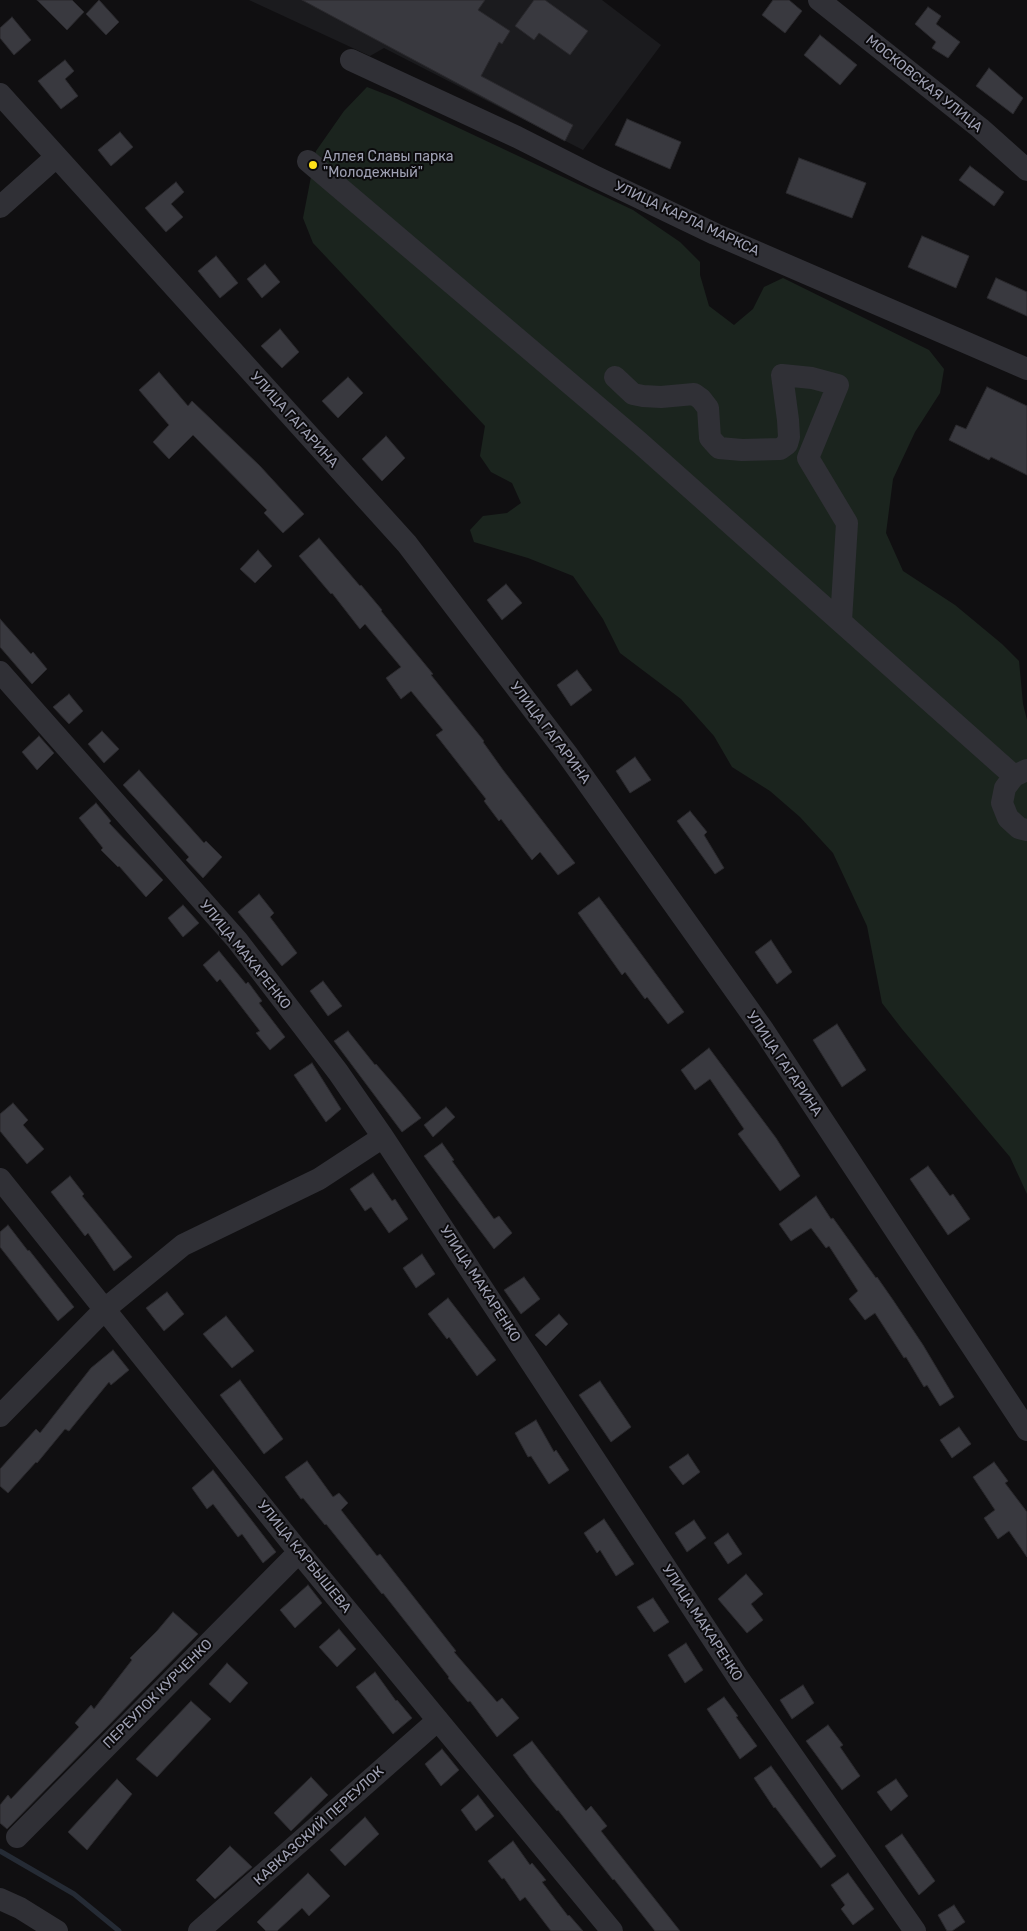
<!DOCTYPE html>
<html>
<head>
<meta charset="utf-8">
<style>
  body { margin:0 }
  canvas { display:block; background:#100f11 }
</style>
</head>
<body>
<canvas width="1027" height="1931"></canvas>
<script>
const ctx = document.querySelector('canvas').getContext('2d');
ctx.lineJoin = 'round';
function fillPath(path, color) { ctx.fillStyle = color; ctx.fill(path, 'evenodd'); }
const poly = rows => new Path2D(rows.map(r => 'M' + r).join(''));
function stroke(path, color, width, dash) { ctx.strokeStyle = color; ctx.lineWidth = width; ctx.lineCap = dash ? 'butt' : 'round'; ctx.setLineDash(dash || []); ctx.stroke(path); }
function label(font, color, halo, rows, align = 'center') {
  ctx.font = font + ' Rubik,sans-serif'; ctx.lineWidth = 4; ctx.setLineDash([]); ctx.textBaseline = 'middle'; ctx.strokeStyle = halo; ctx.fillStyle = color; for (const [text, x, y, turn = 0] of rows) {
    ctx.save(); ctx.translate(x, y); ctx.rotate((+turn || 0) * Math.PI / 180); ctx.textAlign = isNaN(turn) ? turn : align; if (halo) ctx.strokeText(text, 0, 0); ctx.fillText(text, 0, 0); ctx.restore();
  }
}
fillPath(poly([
  [249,0,602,0,661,45,583,150,384,48,370,56]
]), '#1b1b1e');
fillPath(poly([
  [367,87,395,98,633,210,680,242,700,262,700,275,709,306,734,325,753,309,764,287,783,278,929,350,944,369,940,393,915,432,893,479,886,533,903,571,955,605,1002,644,1019,661,1023,704,1027,720,1027,1194,1010,1157,902,1029,882,1003,867,926,833,853,800,817,770,791,732,767,714,736,681,699,620,653,603,619,573,576,528,558,474,542,470,530,483,516,507,513,521,503,512,483,491,472,480,456,485,426,313,243,303,218,316,151,344,111]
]), '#1b241e');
stroke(poly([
  [0,1851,74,1894,119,1931]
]), '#252b35', 5);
const building = poly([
  [37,0,72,0,84,12,67,30,37,0],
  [99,0,119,22,106,35,86,14,99,0],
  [302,0,485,0,478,10,510,31,502,44,499,42,481,76,573,125,565,141,302,0],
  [534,0,545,0,588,31,570,55,539,33,534,40,515,26,534,0],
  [773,0,789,0,802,11,785,33,762,15,773,0],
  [928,7,941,16,936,24,960,42,948,58,932,48,936,42,915,24,928,7],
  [12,17,31,40,14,55,0,38,0,28,12,17],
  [820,35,857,65,840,85,804,55,820,35],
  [65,60,74,71,65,79,78,96,61,109,38,81,65,60],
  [989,68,1023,98,1013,114,976,86,989,68],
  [627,119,681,142,670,169,615,145,627,119],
  [120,132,133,147,111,166,98,150,120,132],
  [799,158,866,183,852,218,786,193,799,158],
  [970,166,1004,192,994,206,959,180,970,166],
  [176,182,184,192,171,204,183,217,166,232,145,208,176,182],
  [922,236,969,256,956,288,908,267,922,236],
  [216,256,238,283,220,298,198,271,216,256],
  [265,264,280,282,262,298,247,279,265,264],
  [996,278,1027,292,1027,316,987,298,996,278],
  [280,329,299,352,282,368,261,346,280,329],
  [159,372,188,406,192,401,260,466,304,514,283,533,264,513,267,510,193,435,169,459,153,442,169,425,139,390,159,372],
  [348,377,363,393,338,418,322,401,348,377],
  [987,387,1027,406,1027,475,991,457,989,460,949,440,956,425,966,429,987,387],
  [386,436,405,458,382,481,362,459,386,436],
  [319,538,360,586,361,585,382,610,381,611,433,674,431,675,484,741,483,742,503,770,575,863,558,875,540,852,532,860,501,819,499,821,484,801,486,799,436,735,443,730,411,691,401,699,386,678,401,667,365,624,360,629,332,593,331,594,299,556,319,538],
  [258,550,272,566,255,583,240,569,258,550],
  [506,584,522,603,502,620,487,600,506,584],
  [0,619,31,654,33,652,47,669,32,684,0,647,0,619],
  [577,670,592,690,571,706,557,685,577,670],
  [69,694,83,711,69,724,53,707,69,694],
  [102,731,119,749,104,763,88,744,102,731],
  [39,736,54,753,37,770,22,752,39,736],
  [635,757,651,780,630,793,616,771,635,757],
  [139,770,204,843,206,841,222,857,203,878,186,860,189,857,123,785,139,770],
  [96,803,111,821,109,823,163,880,146,897,119,866,118,867,101,850,103,848,79,818,96,803],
  [690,811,707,832,704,835,724,868,715,874,677,821,690,811],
  [259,894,274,913,270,917,297,953,282,966,238,912,259,894],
  [599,897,684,1012,668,1024,647,997,645,999,625,972,622,975,578,913,599,897],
  [183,905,199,923,183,937,168,918,183,905],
  [771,940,792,972,777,984,755,952,771,940],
  [219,951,246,984,248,982,262,1001,259,1003,285,1037,270,1050,256,1033,260,1031,220,979,217,982,203,965,219,951],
  [323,981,342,1006,328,1016,310,991,323,981],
  [837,1024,866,1070,842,1087,813,1040,837,1024],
  [348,1031,375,1065,376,1064,400,1092,421,1118,402,1132,334,1041,348,1031],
  [709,1048,776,1138,800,1176,780,1191,738,1134,744,1129,710,1079,695,1090,681,1070,709,1048],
  [312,1063,341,1109,326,1122,294,1075,312,1063],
  [13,1103,28,1120,23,1125,44,1149,27,1164,0,1131,0,1114,13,1103],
  [446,1107,455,1117,433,1137,424,1125,446,1107],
  [442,1143,454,1160,452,1161,494,1219,499,1216,512,1233,494,1249,424,1156,442,1143],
  [928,1166,950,1196,953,1194,970,1219,948,1235,910,1179,928,1166],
  [373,1173,392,1201,395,1199,408,1219,389,1233,371,1207,365,1211,350,1189,373,1173],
  [70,1176,84,1194,82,1196,132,1257,114,1271,88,1233,85,1236,51,1192,70,1176],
  [816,1196,831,1219,833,1218,876,1278,877,1277,893,1300,923,1345,954,1397,940,1406,927,1385,924,1387,906,1357,904,1358,875,1313,865,1320,849,1299,858,1291,829,1246,826,1248,811,1228,791,1241,779,1224,816,1196],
  [8,1225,28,1251,29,1250,74,1307,58,1321,0,1247,0,1232,8,1225],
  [422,1254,435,1274,416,1288,403,1268,422,1254],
  [524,1277,540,1299,521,1314,504,1290,524,1277],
  [167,1292,184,1314,164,1331,146,1308,167,1292],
  [448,1298,496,1360,477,1376,449,1337,447,1339,428,1314,448,1298],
  [559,1314,568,1324,546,1346,535,1335,559,1314],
  [226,1316,254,1351,232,1368,203,1334,226,1316],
  [113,1350,129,1370,111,1385,109,1382,69,1431,65,1429,37,1463,36,1462,8,1493,0,1486,0,1469,36,1429,40,1433,91,1368,113,1350],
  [240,1380,283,1439,264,1454,220,1395,240,1380],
  [600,1381,631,1427,611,1442,579,1395,600,1381],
  [536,1420,554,1452,556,1450,569,1470,549,1484,531,1456,528,1457,515,1433,536,1420],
  [959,1427,971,1444,952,1458,940,1440,959,1427],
  [688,1454,700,1472,683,1485,669,1467,688,1454],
  [307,1461,333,1497,339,1493,348,1503,341,1510,377,1556,380,1554,456,1651,454,1652,497,1702,502,1698,519,1718,497,1737,470,1701,468,1702,448,1678,449,1677,383,1593,382,1594,326,1524,325,1525,303,1498,301,1499,285,1477,307,1461],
  [994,1462,1008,1481,1005,1483,1027,1512,1027,1557,1009,1531,998,1539,984,1518,995,1510,973,1477,994,1462],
  [213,1470,276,1552,263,1563,242,1534,238,1537,213,1504,207,1509,192,1488,213,1470],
  [604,1519,634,1564,616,1576,600,1550,597,1553,584,1533,604,1519],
  [694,1520,706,1538,687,1552,675,1533,694,1520],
  [728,1533,742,1554,728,1564,714,1543,728,1533],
  [746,1574,763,1594,751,1604,763,1620,747,1633,718,1599,746,1574],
  [308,1585,322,1603,295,1628,280,1610,308,1585],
  [653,1598,669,1622,654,1632,637,1607,653,1598],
  [173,1612,198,1634,7,1829,0,1823,0,1805,8,1795,11,1799,79,1727,75,1723,91,1705,94,1709,132,1660,130,1658,157,1631,173,1612],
  [339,1629,356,1649,337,1667,319,1647,339,1629],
  [686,1643,703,1670,685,1683,668,1655,686,1643],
  [227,1663,248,1683,230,1703,209,1684,227,1663],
  [375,1672,396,1701,397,1700,412,1718,393,1734,356,1687,375,1672],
  [803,1685,814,1703,792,1719,780,1700,803,1685],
  [724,1697,738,1716,736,1717,757,1746,740,1759,707,1709,724,1697],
  [191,1701,211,1719,157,1777,136,1759,191,1701],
  [828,1725,843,1745,840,1747,860,1776,842,1790,806,1741,828,1725],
  [532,1741,586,1811,591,1806,607,1826,601,1831,680,1931,655,1931,614,1879,613,1880,558,1810,557,1811,533,1782,513,1755,532,1741],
  [442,1749,459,1770,441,1786,425,1764,442,1749],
  [771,1766,836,1856,821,1868,775,1807,774,1808,754,1778,771,1766],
  [311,1777,328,1795,291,1831,274,1813,311,1777],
  [117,1779,132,1794,87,1850,68,1832,117,1779],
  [896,1779,908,1796,891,1811,877,1792,896,1779],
  [478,1795,494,1816,476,1831,461,1810,478,1795],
  [365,1817,379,1834,345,1866,330,1850,365,1817],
  [902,1834,935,1881,919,1895,885,1846,902,1834],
  [513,1841,530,1865,532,1863,546,1880,542,1882,568,1916,569,1915,583,1931,551,1931,525,1897,520,1901,504,1878,502,1879,488,1861,513,1841],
  [230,1846,252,1867,215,1899,196,1880,230,1846],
  [308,1873,330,1896,309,1916,302,1908,277,1931,266,1931,257,1922,308,1873],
  [848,1873,874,1909,853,1925,841,1909,845,1905,831,1885,848,1873],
  [954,1905,965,1922,952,1931,947,1931,938,1915,954,1905]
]);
fillPath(building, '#39393f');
stroke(building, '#2a292d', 1);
stroke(poly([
  [819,0,980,128,1027,170],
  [351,60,517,137,594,176,715,234,1027,369],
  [0,94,407,544,567,754,764,1031,1027,1430],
  [308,161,640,443,1014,776],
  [0,207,56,157],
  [615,377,633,394,643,396,661,397,694,394,701,399,708,408,710,438,719,448,742,450,780,449,787,444,789,437,788,420,782,375,812,378,838,385,808,458,847,523,841,621],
  [0,672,237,940,338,1072,383,1137,739,1679,915,1931],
  [1027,770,1014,776,1005,788,1002,803,1008,818,1019,828,1027,830],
  [0,1179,299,1552,612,1931],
  [0,1416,105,1309,183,1245,319,1179,383,1137],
  [17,1837,299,1552],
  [0,1899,20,1908,57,1931],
  [199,1931,438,1720]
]), '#303036', 22);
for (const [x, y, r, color] of [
  [313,165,5,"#ffe119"]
]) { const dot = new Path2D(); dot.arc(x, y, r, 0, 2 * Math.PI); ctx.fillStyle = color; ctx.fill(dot); stroke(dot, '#0b0a0c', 2); }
label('14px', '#9fa1b3', '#0b0a0c', [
  ["МОСКОВСКАЯ УЛИЦА",924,84,39],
  ["УЛИЦА КАРЛА МАРКСА",687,219,25],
  ["УЛИЦА ГАГАРИНА",294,420,48],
  ["УЛИЦА ГАГАРИНА",550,733,53],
  ["УЛИЦА МАКАРЕНКО",245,955,51],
  ["УЛИЦА ГАГАРИНА",784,1064,56],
  ["УЛИЦА МАКАРЕНКО",480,1284,57],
  ["УЛИЦА КАРБЫШЕВА",304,1557,51],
  ["УЛИЦА МАКАРЕНКО",702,1623,57],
  ["ПЕРЕУЛОК КУРЧЕНКО",158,1694,-45],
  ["КАВКАЗСКИЙ ПЕРЕУЛОК",319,1826,-42]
]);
label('14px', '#9fa1b3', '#0b0a0c', [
  ["Аллея Славы парка",323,157],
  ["\"Молодежный\"",323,173]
], 'left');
</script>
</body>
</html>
